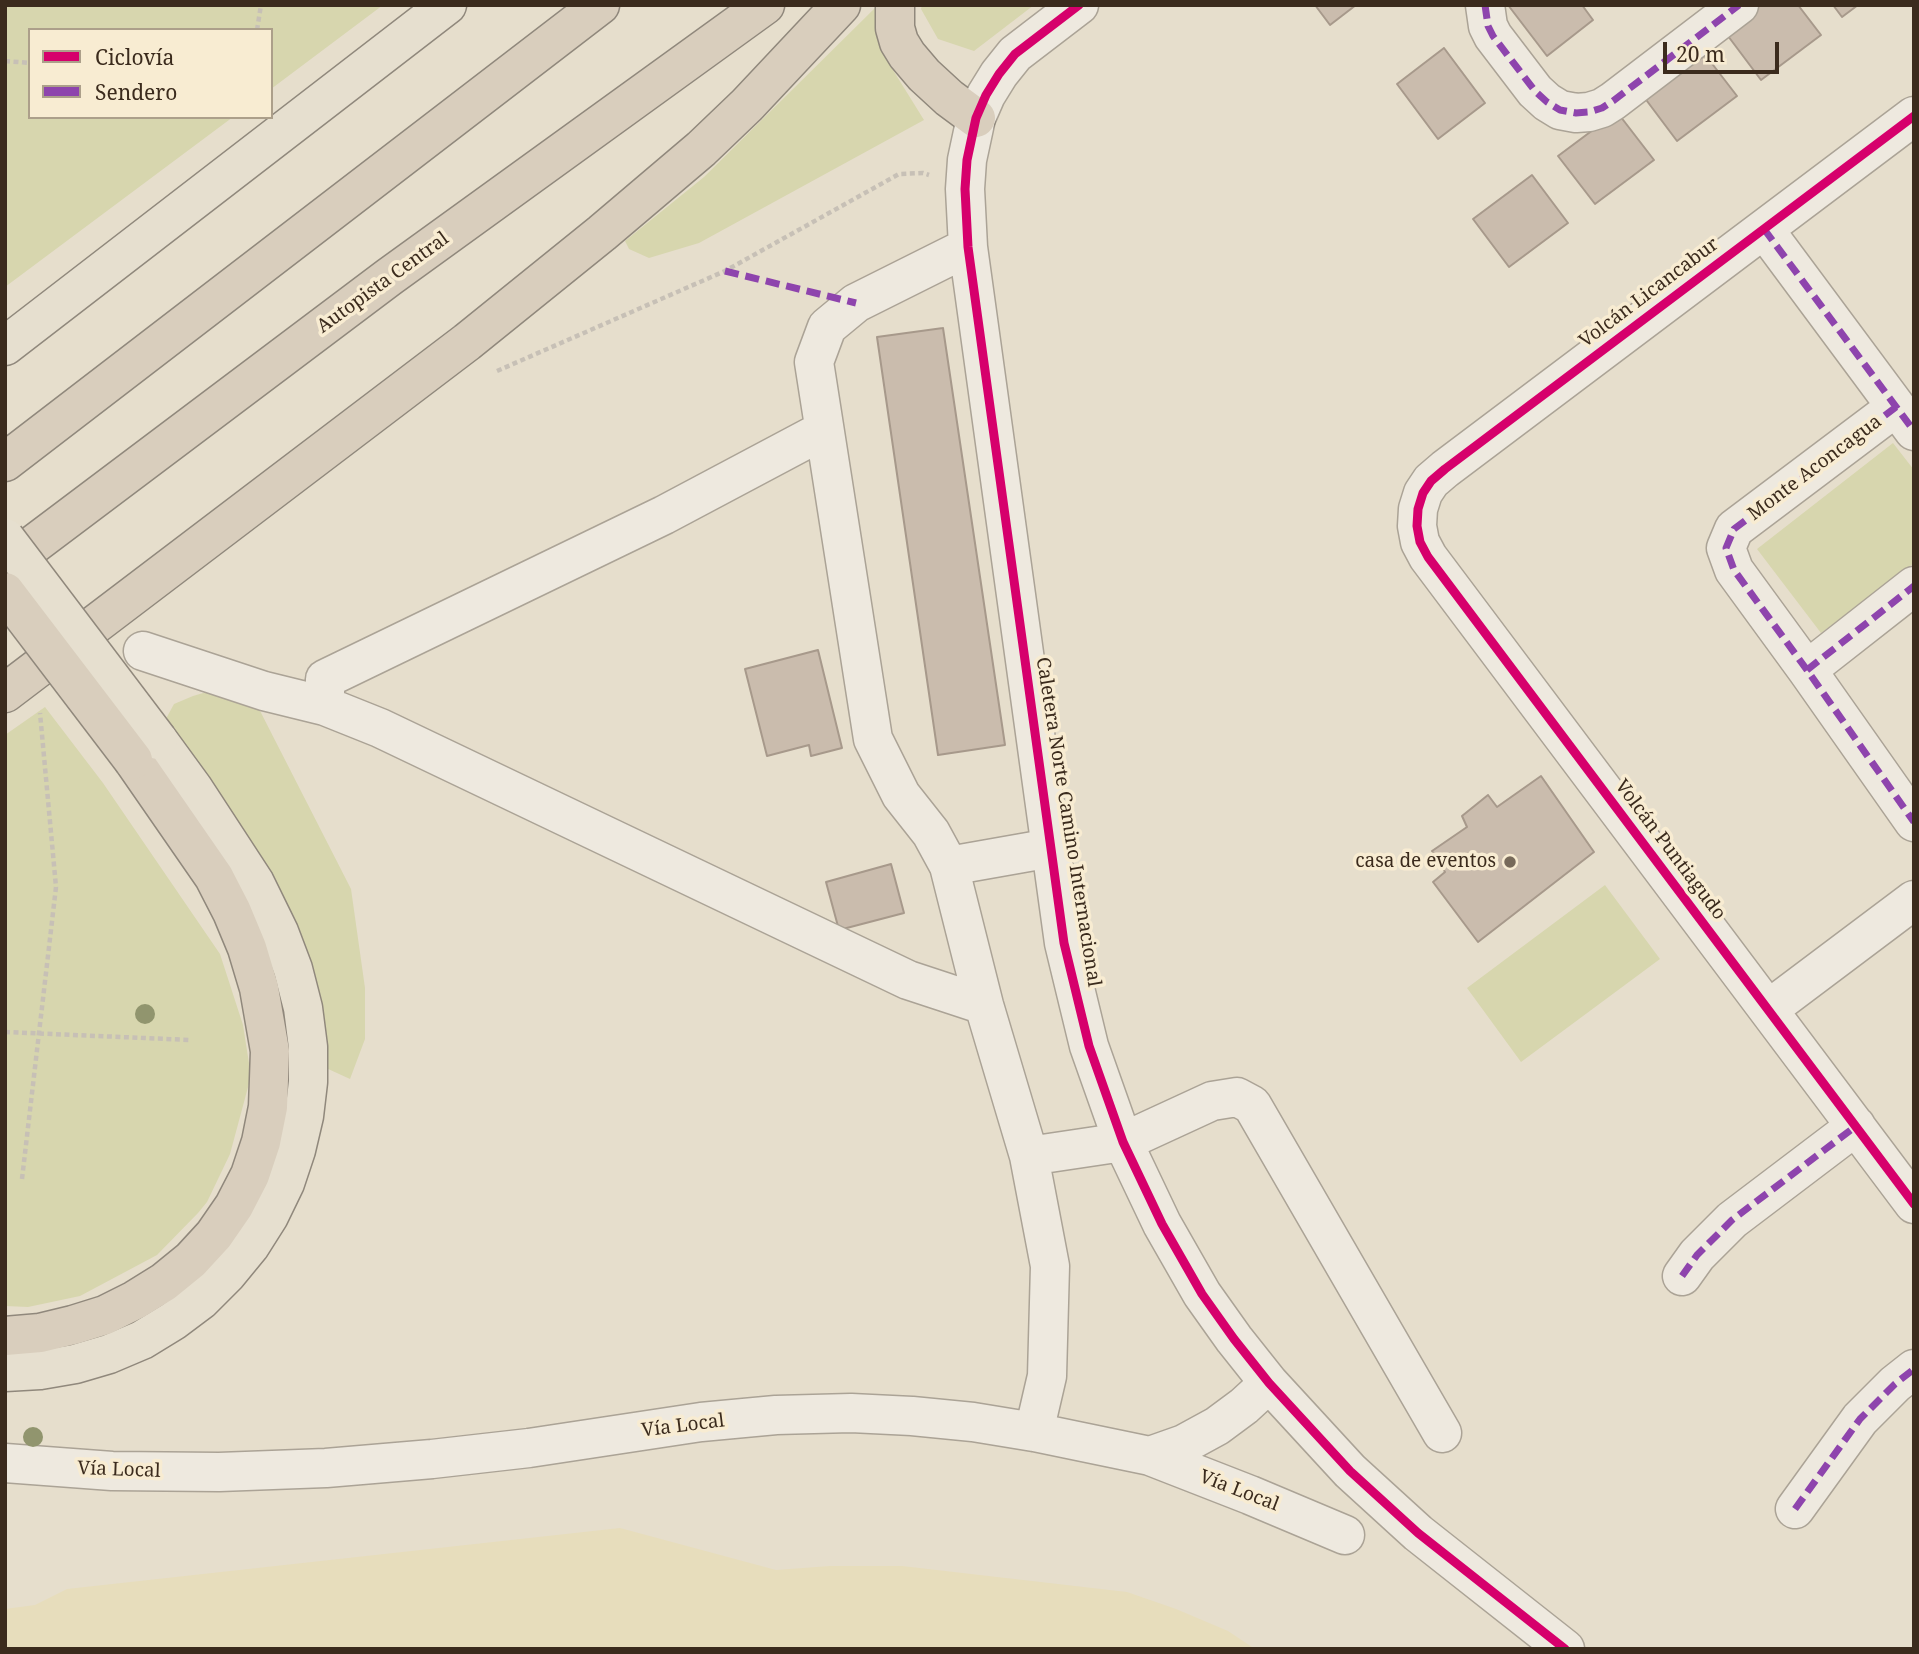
<!DOCTYPE html>
<html>
<head>
<meta charset="utf-8">
<style>
  body { margin:0 }
  #map { position:relative; width:1919px; height:1654px; overflow:hidden; background:#e6decc; font-family:"Noto Serif",serif }
  canvas { display:block }
  .frame { position:absolute; inset:0; border:7px solid #3b2b1d; pointer-events:none }
  .legend { position:absolute; left:28px; top:28px; width:245px; height:91px; box-sizing:border-box; background:#f8ecd2; border:2px solid #ac9f8a; margin:0; padding:9px 12px; list-style:none; font-size:21px; color:#3b2b1d }
  .legend li { display:flex; align-items:center; gap:14px; height:35px }
  .legend b { width:35px; border:2px solid #ac9f8a }
  .scale { position:absolute; left:1663px; top:42px; width:116px; height:32px; box-sizing:border-box; border:4px solid #3b2b1d; border-top:0; padding-left:9px; font-size:21px; line-height:24px; white-space:nowrap; color:#3b2b1d; -webkit-text-stroke:5px #f8ecd2; paint-order:stroke }
</style>
</head>
<body>
<div id="map">
<canvas width="1919" height="1654"></canvas>
<div class="frame"></div>
<ul class="legend">
<li><b style="height:9px;background:#d6006c"></b>Ciclovía</li>
<li><b style="height:9px;background:#8e44ad"></b>Sendero</li>
</ul>
<div class="scale">20 m</div>
</div>
<script>
const ctx = document.querySelector('canvas').getContext('2d');
ctx.lineJoin = 'round';
function fillPath(path, color) { ctx.fillStyle = color; ctx.fill(path, 'evenodd'); }
const poly = rows => new Path2D(rows.map(r => 'M' + r).join(''));
function stroke(path, color, width, dash) { ctx.strokeStyle = color; ctx.lineWidth = width; ctx.lineCap = dash ? 'butt' : 'round'; ctx.setLineDash(dash || []); ctx.stroke(path); }
function label(font, color, halo, rows, align = 'center') {
  ctx.font = font + ' "Noto Serif",serif'; ctx.lineWidth = 7; ctx.setLineDash([]); ctx.textBaseline = 'middle'; ctx.strokeStyle = halo; ctx.fillStyle = color; for (const [text, x, y, turn = 0] of rows) {
    ctx.save(); ctx.translate(x, y); ctx.rotate((+turn || 0) * Math.PI / 180); ctx.textAlign = isNaN(turn) ? turn : align; if (halo) ctx.strokeText(text, 0, 0); ctx.fillText(text, 0, 0); ctx.restore();
  }
}
fillPath(poly([
  [620,1528,776,1570,830,1566,902,1566,1127,1592,1176,1609,1228,1631,1255,1649,5,1649,5,1609,35,1605,67,1589]
]), '#e7ddbc');
fillPath(poly([
  [5,5,383,5,271,89,271,30,30,30,30,117,233,117,5,287],
  [922,5,1034,5,974,51,938,39,921,9],
  [875,8,876,32,888,62,924,120,699,243,649,258,629,249,625,241,704,177],
  [1893,443,1914,470,1914,563,1821,633,1757,549],
  [220,688,257,705,351,889,365,988,365,1039,350,1079,326,1068,162,726,174,704,193,696],
  [45,707,103,783,220,954,243,1025,251,1076,230,1154,207,1202,198,1213,157,1255,80,1296,28,1307,5,1306,5,735],
  [1605,885,1660,959,1521,1062,1467,988]
]), '#d7d6ae');
const building = poly([
  [1315,5,1356,5,1330,25,1315,5],
  [1508,5,1582,5,1593,20,1547,56,1508,5],
  [1760,5,1798,5,1821,35,1761,80,1725,32,1760,5],
  [1833,5,1858,5,1842,17,1833,5],
  [1444,48,1485,103,1438,139,1397,84,1444,48],
  [1700,48,1737,96,1677,141,1641,93,1700,48],
  [1617,112,1654,160,1595,204,1558,156,1617,112],
  [1532,175,1568,223,1509,267,1473,219,1532,175],
  [943,328,1005,745,938,755,877,337,943,328],
  [818,650,842,748,811,756,809,745,767,756,745,669,818,650],
  [1541,776,1594,852,1478,942,1433,882,1445,872,1432,851,1467,827,1462,816,1488,795,1497,807,1541,776],
  [891,864,904,913,839,930,826,882,891,864]
]);
fillPath(building, '#cabcad');
stroke(building, '#a7998b', 2);
const minor = poly([
  [1079,5,1015,54,999,74,986,95,976,118,967,160,965,189,968,247,1064,943,1089,1046,1123,1142,1162,1224,1202,1294,1234,1339,1269,1383,1350,1471,1418,1533,1565,1649],
  [1485,5,1488,26,1493,36,1535,91,1547,102,1560,110,1576,113,1589,112,1602,108,1613,101,1739,5],
  [1914,116,1445,469,1431,481,1423,493,1418,509,1417,526,1420,542,1428,557,1914,1204],
  [1764,229,1914,431],
  [968,247,856,303,827,327,814,362,873,739,901,795,931,833,949,866,984,1005,1029,1156,1050,1266,1047,1376,1034,1432],
  [1896,407,1734,529,1726,548,1734,570,1807,670,1914,822],
  [824,430,664,515,325,679,325,706,380,728,908,980,984,1005],
  [143,651,264,691,325,706],
  [1807,670,1914,586],
  [949,866,1051,848],
  [1769,1009,1914,900],
  [1029,1156,1123,1142,1212,1101,1237,1097,1252,1105,1442,1433],
  [1682,1276,1697,1255,1732,1220,1856,1126],
  [1150,1456,1184,1444,1217,1426,1244,1406,1269,1383],
  [5,1463,112,1471,219,1472,326,1468,432,1459,529,1448,701,1422,776,1415,851,1413,912,1416,973,1422,1034,1432,1150,1456,1250,1495,1345,1535],
  [1795,1509,1860,1419,1895,1384,1914,1369]
]);
const major = poly([
  [5,346,447,5],
  [5,1372,40,1370,75,1364,109,1354,142,1340,173,1321,201,1300,227,1274,250,1246,269,1216,285,1183,296,1150,304,1116,308,1082,308,1047,303,1008,293,969,279,932,255,883,193,788,158,740]
]);
const highway = poly([
  [895,5,895,28,899,42,907,55,924,75,949,98,976,118],
  [5,462,600,5],
  [5,566,389,277,765,5],
  [5,693,467,342,602,233,701,149,747,105,841,5],
  [5,1336,40,1333,73,1325,105,1315,135,1300,164,1282,191,1260,214,1235,234,1206,250,1175,261,1142,268,1107,270,1051,259,988,247,948,232,912,214,877,133,760]
]);
stroke(minor, '#aba396', 41);
stroke(major, '#90887c', 41);
stroke(highway, '#90887c', 41);
stroke(poly([
  [257,30,261,5],
  [5,61,30,63],
  [497,371,725,271,899,174,923,173,929,175],
  [5,1032,190,1040],
  [22,1179,56,887,40,713]
]), '#c7c0b6', 4.5, [5, 3.5]);
stroke(minor, '#eee9df', 38);
stroke(major, '#e6dfcf', 38);
stroke(highway, '#d9cebd', 38);
const majorBridge = poly([
  [5,538,158,740]
]);
const highwayBridge = poly([
  [5,592,133,760]
]);
stroke(majorBridge, '#90887c', 41, []);
stroke(highwayBridge, '#90887c', 41, []);
stroke(majorBridge, '#e6dfcf', 38);
stroke(highwayBridge, '#d9cebd', 38);
stroke(poly([
  [1485,5,1488,26,1493,36,1535,91,1547,102,1560,110,1576,113,1589,112,1602,108,1613,101,1739,5],
  [1764,229,1914,431],
  [725,271,856,303],
  [1896,407,1734,529,1726,548,1734,570,1807,670,1914,822],
  [1807,670,1914,586],
  [1682,1276,1697,1255,1732,1220,1856,1126],
  [1795,1509,1860,1419,1895,1384,1914,1369]
]), '#8e44ad', 7, [14, 7]);
stroke(poly([
  [1079,5,1015,54,999,74,986,95,976,118,967,160,965,189,968,247,1064,943,1089,1046,1123,1142,1162,1224,1202,1294,1234,1339,1269,1383,1350,1471,1418,1533,1565,1649],
  [1914,116,1445,469,1431,481,1423,493,1418,509,1417,526,1420,542,1428,557,1914,1204]
]), '#d6006c', 9);
ctx.fillStyle = '#91956e';
for (const [x, y] of [
  [145,1014],
  [33,1437]
]) { ctx.beginPath(); ctx.arc(x, y, 10, 0, 2 * Math.PI); ctx.fill(); }
for (const [x, y, r, color] of [
  [1510,862,7,"#776a5a"]
]) { const dot = new Path2D(); dot.arc(x, y, r, 0, 2 * Math.PI); ctx.fillStyle = color; ctx.fill(dot); stroke(dot, '#f8ecd2', 2.5); }
label('19px', '#3b2b1d', '#f8ecd2', [
  ["Autopista Central",383,283,-36],
  ["Volcán Licancabur",1649,293,-37],
  ["Monte Aconcagua",1815,468,-37],
  ["Caletera Norte Camino Internacional",1068,822,81],
  ["Volcán Puntiagudo",1670,850,53],
  ["Vía Local",683,1426,-7],
  ["Vía Local",119,1470,2],
  ["Vía Local",1239,1491,21]
]);
label('19px', '#3b2b1d', '#f8ecd2', [
  ["casa de eventos",1496,862]
], 'right');
</script>
</body>
</html>
